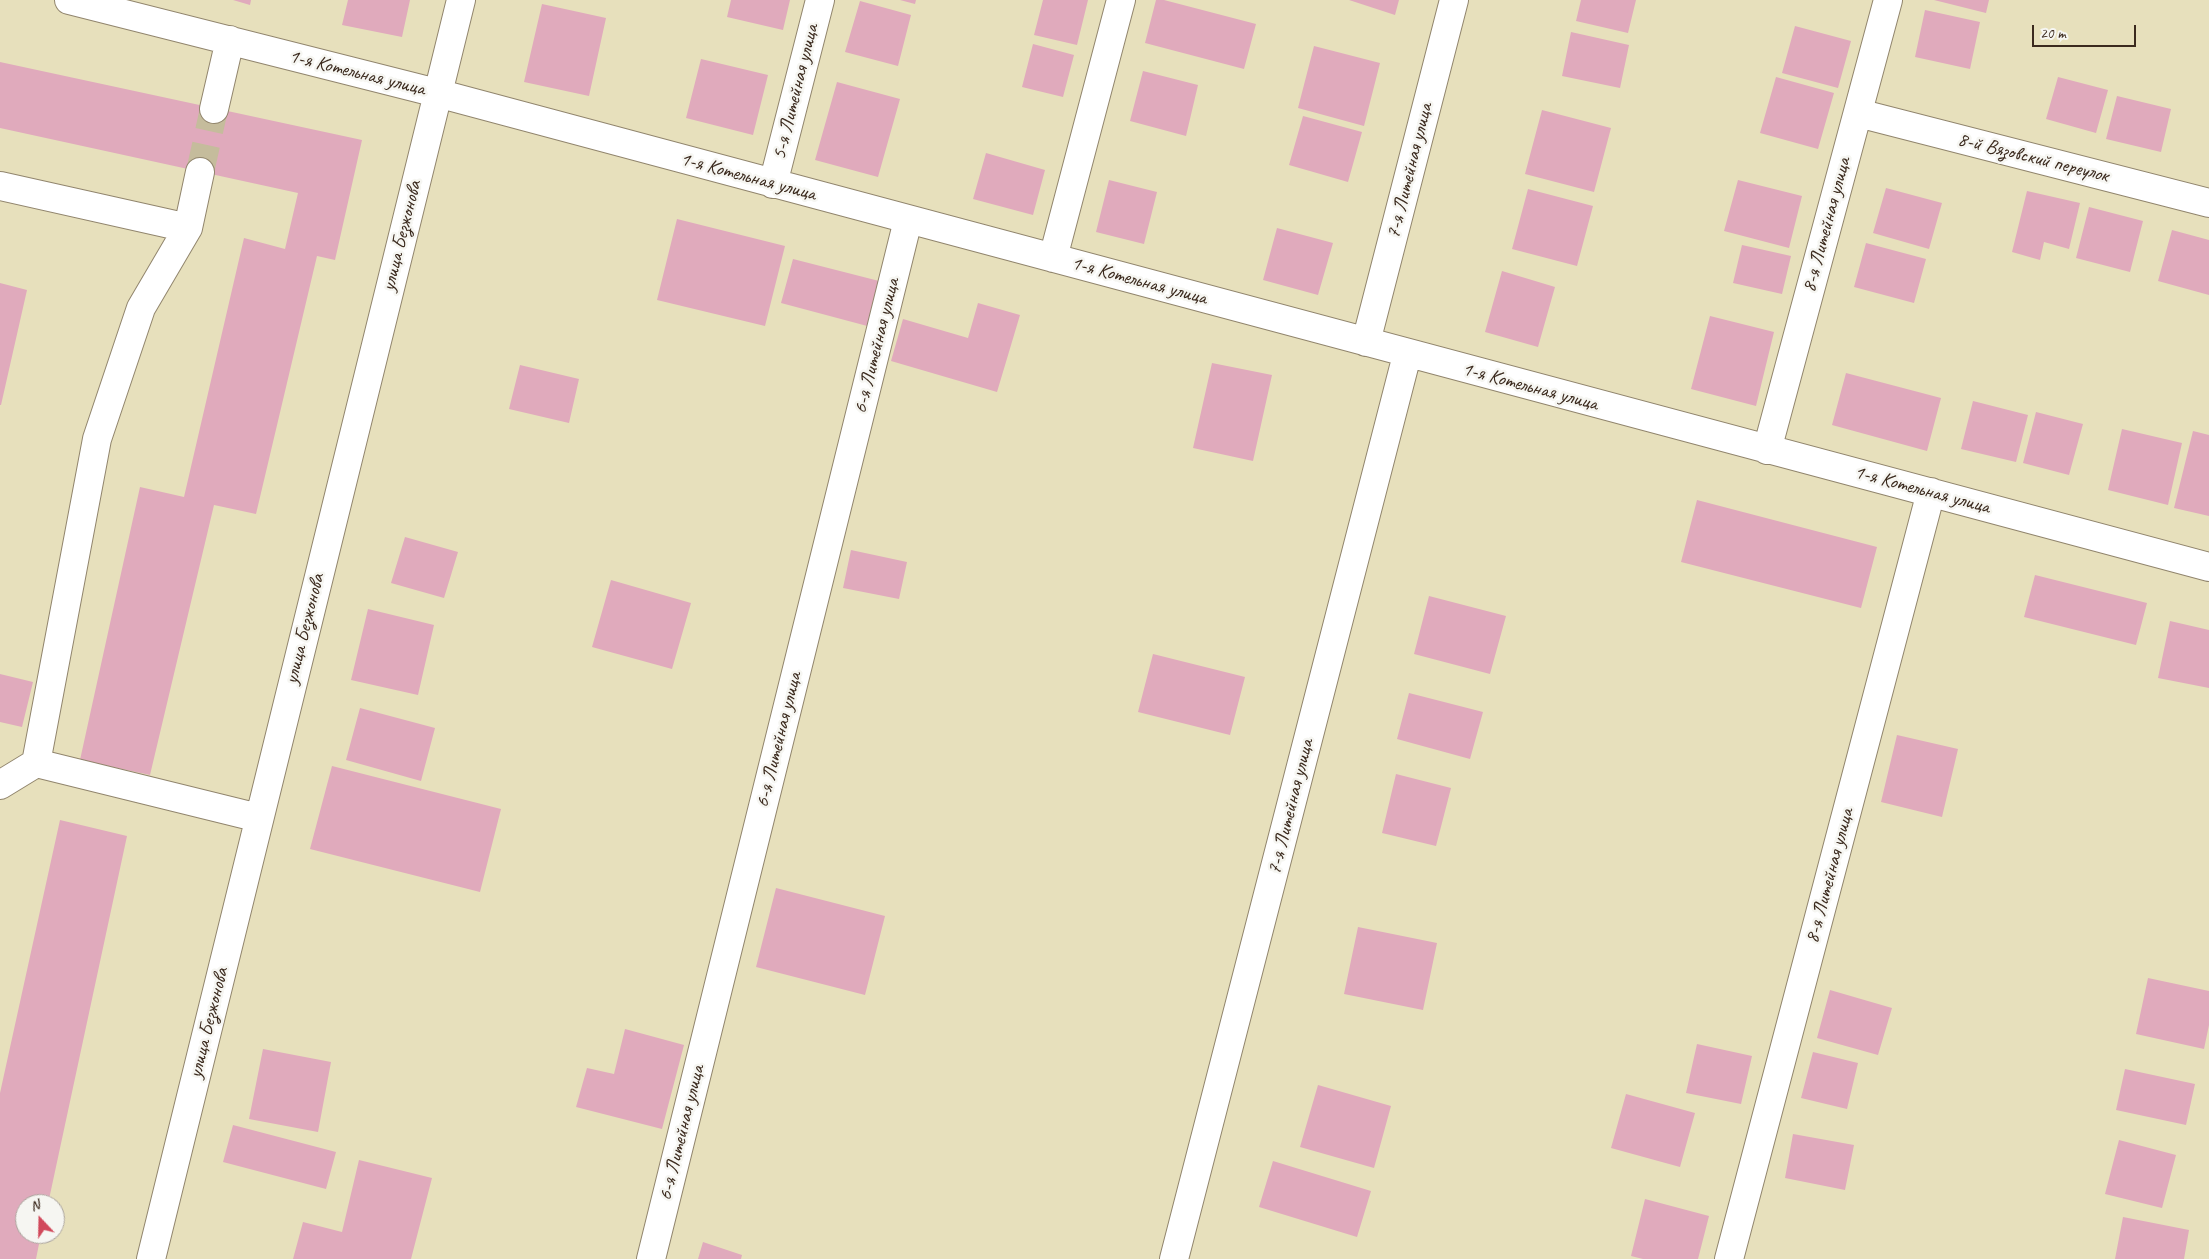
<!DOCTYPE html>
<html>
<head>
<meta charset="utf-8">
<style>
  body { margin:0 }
  #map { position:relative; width:2209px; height:1259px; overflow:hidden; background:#e7e0bc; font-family:Caveat,sans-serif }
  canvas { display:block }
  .north { position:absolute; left:15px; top:1194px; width:50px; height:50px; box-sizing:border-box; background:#f6f6f2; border:1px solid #aba49d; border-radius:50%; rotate:339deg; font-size:14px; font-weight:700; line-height:20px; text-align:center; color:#3b2a1e }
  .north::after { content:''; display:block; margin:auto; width:18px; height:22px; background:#d1495b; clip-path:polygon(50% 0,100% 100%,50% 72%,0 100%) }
  .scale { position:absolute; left:2032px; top:25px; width:104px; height:22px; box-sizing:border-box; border:2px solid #3b2a1e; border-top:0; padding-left:6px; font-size:15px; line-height:18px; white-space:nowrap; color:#3b2a1e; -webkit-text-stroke:4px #f6f6f2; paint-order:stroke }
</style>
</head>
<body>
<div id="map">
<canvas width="2209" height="1259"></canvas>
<div class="north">N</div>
<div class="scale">20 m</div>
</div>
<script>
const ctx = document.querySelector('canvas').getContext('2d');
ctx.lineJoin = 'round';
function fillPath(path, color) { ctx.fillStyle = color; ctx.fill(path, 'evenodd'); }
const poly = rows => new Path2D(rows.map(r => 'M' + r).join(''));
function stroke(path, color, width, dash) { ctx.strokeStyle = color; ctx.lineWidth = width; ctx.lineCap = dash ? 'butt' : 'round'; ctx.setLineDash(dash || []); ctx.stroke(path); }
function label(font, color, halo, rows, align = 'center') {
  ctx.font = font + ' Caveat,sans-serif'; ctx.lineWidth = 5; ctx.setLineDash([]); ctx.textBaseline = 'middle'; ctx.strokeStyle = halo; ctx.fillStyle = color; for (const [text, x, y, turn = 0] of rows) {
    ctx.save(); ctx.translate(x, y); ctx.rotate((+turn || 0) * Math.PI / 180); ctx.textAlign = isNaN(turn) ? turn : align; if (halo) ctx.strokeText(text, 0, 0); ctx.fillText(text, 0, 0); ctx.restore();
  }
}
fillPath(poly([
  [233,0,251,0,250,5],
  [348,0,410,0,402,37,342,25],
  [731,0,790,0,783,30,727,17],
  [900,0,916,0,915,4],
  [1043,0,1088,0,1077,45,1034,35],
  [1156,0,1164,0,1256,24,1244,69,1145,43],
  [1349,0,1399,0,1395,15],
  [1581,0,1636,0,1628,33,1576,21],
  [1934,0,1989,0,1986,13],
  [860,1,911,15,898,66,845,52],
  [542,4,606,18,589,96,524,82],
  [1925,10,1980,22,1970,69,1915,57],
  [1795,26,1851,41,1838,88,1782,73],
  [1571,32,1629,45,1620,88,1562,76],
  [1033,44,1074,55,1063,97,1022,87],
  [1314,46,1380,63,1364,126,1298,108],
  [701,59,768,75,753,135,686,118],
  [0,62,362,140,335,260,317,256,256,514,214,505,150,775,80,760,140,487,184,497,244,238,285,249,298,193,0,128],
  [1143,71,1198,85,1186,136,1130,121],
  [1776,77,1834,93,1818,149,1760,133],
  [2058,77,2108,90,2096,133,2046,119],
  [837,82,900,99,878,177,815,160],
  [2117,96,2171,109,2161,152,2106,139],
  [1542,110,1611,128,1594,192,1525,174],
  [1303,116,1362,132,1348,182,1289,165],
  [986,153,1045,170,1033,215,973,199],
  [1109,180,1157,192,1144,244,1096,232],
  [1738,180,1802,196,1789,248,1724,231],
  [1886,188,1942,203,1929,249,1873,233],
  [1528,189,1593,206,1577,266,1512,249],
  [2027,191,2080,203,2069,249,2044,242,2040,260,2012,252],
  [2089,207,2143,221,2130,272,2076,258],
  [677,219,785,246,765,326,657,300],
  [1277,228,1333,243,1318,295,1263,280],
  [2172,230,2209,240,2209,295,2158,281],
  [1866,243,1926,259,1914,303,1854,287],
  [1742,245,1791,256,1782,294,1733,283],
  [793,259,883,282,871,327,781,303],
  [1502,271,1555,287,1538,347,1485,332],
  [0,283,27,290,1,405,0,405],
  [978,303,1020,315,997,392,891,361,903,319,968,338],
  [1710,316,1774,332,1756,406,1691,389],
  [1212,363,1272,375,1253,461,1193,448],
  [520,365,579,379,569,423,509,409],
  [1846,373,1941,398,1927,451,1832,425],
  [1973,401,2028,415,2016,462,1961,449],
  [2036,412,2083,424,2069,475,2023,463],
  [2122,429,2182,443,2168,505,2108,490],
  [2193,431,2209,435,2209,516,2174,508],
  [1697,500,1877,547,1861,608,1681,562],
  [405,537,458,552,444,598,391,583],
  [851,550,907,562,899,599,843,588],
  [2035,575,2147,603,2136,645,2024,617],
  [611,580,691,603,672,669,592,647],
  [1429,596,1506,616,1490,674,1414,654],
  [368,609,434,625,418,695,351,680],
  [2170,621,2209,630,2209,688,2158,678],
  [1153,654,1245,677,1230,735,1138,712],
  [0,674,33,682,22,727,0,722],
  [1409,693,1483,712,1470,759,1397,739],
  [360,708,435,728,421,781,346,760],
  [1897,735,1958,749,1942,817,1881,802],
  [332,766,501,809,480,892,310,849],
  [1396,774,1451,788,1436,846,1382,833],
  [60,820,127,836,48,1204,25,1204,25,1234,41,1234,36,1259,0,1259,0,1093],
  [776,888,885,916,865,995,756,967],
  [1358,927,1437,943,1423,1010,1344,994],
  [2148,978,2209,991,2209,1025,2204,1049,2136,1034],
  [1830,990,1892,1008,1878,1055,1817,1038],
  [625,1029,684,1045,662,1129,576,1107,587,1068,614,1074],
  [1697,1044,1752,1056,1741,1104,1686,1093],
  [263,1049,331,1062,318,1132,249,1119],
  [1813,1052,1858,1063,1847,1109,1801,1098],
  [2125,1069,2195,1084,2186,1125,2116,1110],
  [1318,1085,1391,1106,1374,1168,1300,1147],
  [1626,1094,1695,1113,1680,1167,1611,1148],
  [233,1125,336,1152,326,1189,223,1162],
  [1793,1134,1854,1145,1845,1190,1785,1178],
  [2119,1140,2176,1155,2162,1208,2105,1194],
  [359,1160,432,1178,411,1259,293,1259,303,1222,342,1232],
  [1273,1161,1371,1191,1357,1237,1259,1207],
  [1645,1199,1709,1216,1698,1259,1643,1259,1631,1256],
  [2123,1217,2189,1230,2184,1259,2115,1259],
  [703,1242,742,1255,741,1259,698,1259]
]), '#e0aabc');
stroke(poly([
  [200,172,214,109]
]), '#c5bc9c', 28, [28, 14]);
const minor = poly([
  [69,0,437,93,2209,567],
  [214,109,230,40],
  [1858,113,2209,203],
  [773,184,820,0],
  [0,186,188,228,200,172],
  [1053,258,1121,0],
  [1366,342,1454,0],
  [1767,450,1888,0],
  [36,763,97,439,141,308,188,228],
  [0,785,36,763,259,818],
  [151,1259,461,0],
  [651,1259,908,220],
  [1174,1259,1407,355],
  [1729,1259,1931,492]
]);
stroke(minor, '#91856d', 30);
stroke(minor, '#fff', 28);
label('20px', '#3b2a1e', '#f6f6f2', [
  ["1-я Котельная улица",357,73,14],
  ["5-я Литейная улица",796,92,-76],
  ["8-й Вязовский переулок",2033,158,14],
  ["7-я Литейная улица",1410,171,-76],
  ["1-я Котельная улица",748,177,15],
  ["8-я Литейная улица",1827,225,-75],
  ["улица Безжонова",402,236,-76],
  ["1-я Котельная улица",1139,281,15],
  ["6-я Литейная улица",877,346,-76],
  ["1-я Котельная улица",1530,387,15],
  ["1-я Котельная улица",1922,490,15],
  ["улица Безжонова",305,629,-76],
  ["6-я Литейная улица",779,740,-76],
  ["7-я Литейная улица",1291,807,-76],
  ["8-я Литейная улица",1830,876,-75],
  ["улица Безжонова",209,1023,-76],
  ["6-я Литейная улица",682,1133,-76]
]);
</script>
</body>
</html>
